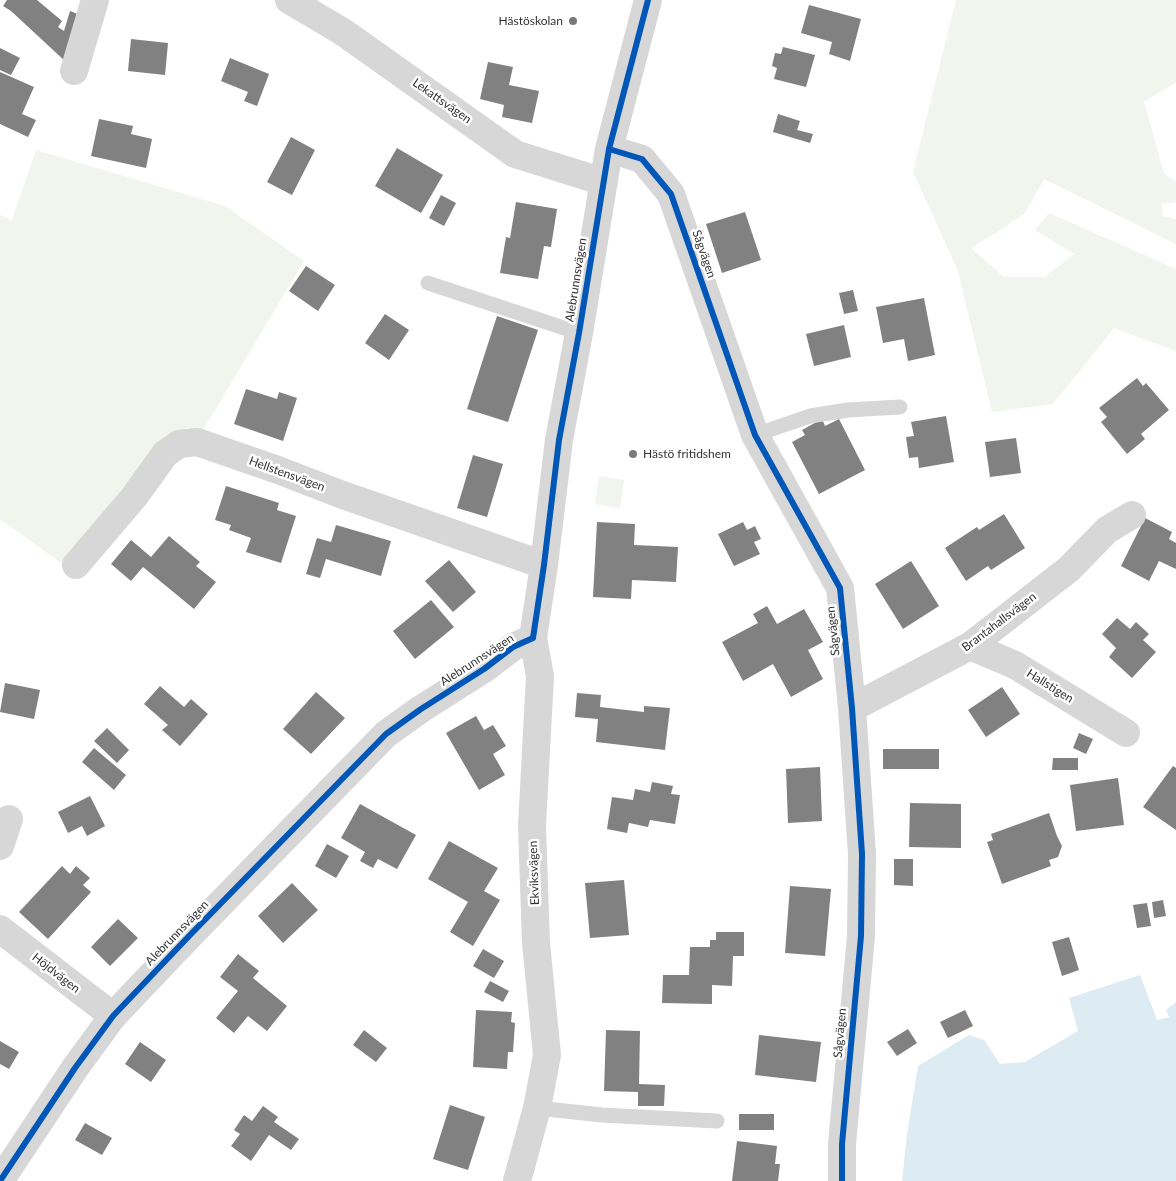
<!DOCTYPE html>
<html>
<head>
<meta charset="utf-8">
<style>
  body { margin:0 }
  canvas { display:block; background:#fff }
</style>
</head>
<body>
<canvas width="1176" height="1181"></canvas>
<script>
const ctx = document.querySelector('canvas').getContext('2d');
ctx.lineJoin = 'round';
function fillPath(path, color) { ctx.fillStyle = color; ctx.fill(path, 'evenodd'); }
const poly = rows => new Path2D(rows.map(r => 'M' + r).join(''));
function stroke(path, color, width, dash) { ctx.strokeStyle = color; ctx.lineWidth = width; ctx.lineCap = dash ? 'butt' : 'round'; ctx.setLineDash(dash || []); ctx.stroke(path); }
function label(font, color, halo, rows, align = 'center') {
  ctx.font = font + ' Lato,sans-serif'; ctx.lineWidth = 5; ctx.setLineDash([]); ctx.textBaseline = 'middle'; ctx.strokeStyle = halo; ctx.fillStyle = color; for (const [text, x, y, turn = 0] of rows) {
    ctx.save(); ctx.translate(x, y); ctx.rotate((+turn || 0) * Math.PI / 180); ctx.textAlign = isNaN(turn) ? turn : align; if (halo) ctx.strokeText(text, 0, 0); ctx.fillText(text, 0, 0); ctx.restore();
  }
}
fillPath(poly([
  [956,0,1176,0,1176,82,1144,102,1164,173,1176,182,1176,202,1162,204,1163,216,1176,219,1176,244,1044,179,1025,213,1002,229,971,248,1004,277,1045,277,1074,254,1035,230,1049,213,1176,269,1176,351,1114,328,1053,404,992,412,958,271,913,172],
  [36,150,225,206,304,261,202,432,187,428,167,435,61,563,0,519,0,215,12,220],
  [599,476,624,480,620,508,595,504]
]), '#f1f5ed');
fillPath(poly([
  [1140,975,1157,1020,1169,1017,1166,1010,1176,1002,1176,1181,902,1181,907,1134,918,1066,969,1035,984,1040,1000,1064,1025,1062,1078,1031,1069,998]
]), '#ddebf3');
fillPath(poly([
  [7,0,37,0,62,21,58,27,64,31,70,11,80,15,66,62,11,11,3,6],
  [809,5,861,19,850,61,829,54,832,42,801,33],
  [131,39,168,43,165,75,128,71],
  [783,47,815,55,806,87,774,79,777,68,772,66,775,53,781,54],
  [0,48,20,58,11,75,0,70],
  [230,58,269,74,257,106,244,101,248,92,221,81],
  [488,62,513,67,509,85,539,91,532,123,502,117,504,105,480,99],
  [0,72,34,87,22,114,36,120,28,137,0,124],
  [778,114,800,121,797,130,813,134,810,143,773,132],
  [99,119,133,126,131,134,152,139,146,168,91,156],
  [291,137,315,150,292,195,267,182],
  [397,148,443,175,421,213,375,186],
  [441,195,456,203,444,226,429,218],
  [516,202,557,209,551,247,544,246,538,279,500,273,506,237,510,238],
  [745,212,761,260,722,273,706,224],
  [306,266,335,285,318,311,289,291],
  [853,290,858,311,844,314,839,293],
  [924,298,935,355,908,361,904,339,883,343,876,307],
  [385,314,409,330,389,360,365,343],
  [497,316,538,330,508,422,467,409],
  [844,325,851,357,814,366,806,334],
  [1137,378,1143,386,1146,383,1169,410,1141,434,1145,439,1127,454,1101,422,1107,417,1099,408],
  [246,389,277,399,279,392,297,398,283,441,234,424],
  [946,416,954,462,919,468,918,457,909,458,906,437,914,436,911,422],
  [822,419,825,426,839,419,865,470,819,494,792,442,805,435,802,430],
  [1016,438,1021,473,990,477,985,442],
  [473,455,503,464,487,517,457,508],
  [226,486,279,503,277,510,296,516,281,563,246,552,251,538,229,530,231,525,215,520],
  [1004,514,1025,548,991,570,988,566,966,581,945,548,977,527,979,530],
  [1145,518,1172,532,1169,539,1176,543,1176,569,1159,561,1149,581,1121,566],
  [597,522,635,524,634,545,678,547,676,582,632,580,631,599,593,597],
  [743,522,747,530,755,526,761,539,754,542,760,554,734,566,718,534],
  [336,525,391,541,381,576,326,559,320,578,306,574,317,538,331,542],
  [169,536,200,562,196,566,216,582,194,609,143,567,131,581,111,564,131,540,151,557],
  [449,560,476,592,453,612,425,581],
  [911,561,939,606,903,629,875,584],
  [431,600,454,627,415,659,393,631],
  [767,606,777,624,804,609,823,642,808,650,823,679,791,697,773,664,743,681,722,642,758,623,753,614],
  [1117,618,1130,629,1136,622,1149,634,1143,640,1156,652,1132,678,1109,657,1116,648,1102,634],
  [5,683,40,690,34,719,0,712],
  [160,686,184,707,191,699,208,714,180,746,162,730,168,725,144,704],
  [1002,687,1020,714,986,737,968,710],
  [316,692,345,718,311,754,283,729],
  [577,693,601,695,600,707,644,712,644,706,670,708,665,750,596,742,598,719,575,717],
  [476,716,484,730,493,725,506,746,493,754,505,775,479,790,446,733],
  [107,728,129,750,117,763,94,741],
  [1079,733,1093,739,1086,754,1073,748],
  [94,748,126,775,114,790,82,762],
  [883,749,939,749,939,769,883,769],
  [1053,758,1078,758,1078,770,1052,770],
  [1173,766,1176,768,1176,830,1143,807],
  [820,767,822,821,788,823,786,769],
  [1118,778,1124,825,1076,831,1070,785],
  [652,782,673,786,671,794,680,795,675,824,650,820,648,827,629,823,627,833,607,829,612,797,633,800,635,789,650,792],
  [90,796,105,826,87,836,82,826,68,833,58,812],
  [910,803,961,804,961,848,909,847],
  [360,804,416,835,397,869,378,859,373,868,360,861,365,852,341,838],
  [1049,813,1057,836,1062,846,1058,857,1049,860,1051,866,1002,884,987,842,993,840,991,834],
  [449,841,498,868,484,891,500,900,473,946,450,932,468,902,428,879],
  [327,844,349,856,336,878,315,866],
  [894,859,913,859,913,886,894,885],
  [62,866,70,874,76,866,90,878,83,885,91,892,48,939,19,912],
  [624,880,629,935,590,938,585,883],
  [292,883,318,910,283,943,258,916],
  [790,886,831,889,825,956,785,953],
  [1163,900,1166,916,1154,918,1152,902],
  [1147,903,1151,926,1137,928,1133,905],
  [118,919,138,938,110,966,91,947],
  [716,932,744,932,744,956,733,956,732,986,712,985,712,1004,662,1003,663,975,689,975,690,947,710,947,710,940,716,940],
  [1069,937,1079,970,1062,976,1052,942],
  [483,949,504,961,494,978,473,966],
  [238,954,259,971,253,978,287,1006,267,1031,248,1016,234,1033,216,1018,238,991,220,977],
  [490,981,509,991,503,1002,484,992],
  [476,1010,512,1012,511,1022,515,1023,513,1052,508,1052,507,1069,473,1067],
  [965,1010,973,1026,948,1038,940,1022],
  [908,1029,917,1043,897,1056,887,1042],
  [364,1030,387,1048,376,1062,353,1045],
  [606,1030,640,1031,639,1084,665,1085,664,1106,638,1106,638,1092,604,1091],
  [759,1035,821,1042,816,1082,755,1075],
  [0,1041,19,1052,9,1069,0,1064],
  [140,1042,166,1060,151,1082,125,1064],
  [450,1105,485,1117,468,1170,433,1159],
  [263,1106,278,1117,274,1122,299,1139,291,1150,269,1135,251,1161,231,1146,240,1134,234,1130,244,1115,252,1121],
  [739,1114,774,1114,774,1130,739,1130],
  [85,1123,112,1138,102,1155,75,1140],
  [737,1141,777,1146,775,1164,780,1164,778,1181,732,1181]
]), '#818181');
stroke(poly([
  [428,283,579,333],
  [755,435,810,416,848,410,900,407],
  [537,1108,602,1115,717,1121]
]), '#d7d7d7', 15);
stroke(poly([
  [289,0,343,32,515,154,604,182],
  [74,71,95,0],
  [609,149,642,159,671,194,755,435,840,588,852,708,862,854,861,936,842,1144,842,1181],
  [76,565,134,497,165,454,179,444,197,442,278,470,340,494,544,565],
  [970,646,1015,665,1126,733],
  [852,708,970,646,1069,569,1107,530,1132,515],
  [0,846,9,819],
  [0,929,113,1016],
  [0,1181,75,1068,113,1016,190,935,386,734,421,709,484,669,513,647,533,638,544,565,559,440,579,333,609,149,648,0],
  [517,1181,537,1108,547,1055,536,943,532,826,540,676,533,638]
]), '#d7d7d7', 28);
stroke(poly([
  [609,149,642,159,671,194,755,435,840,588,852,708,862,854,861,936,842,1144,842,1181],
  [0,1181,75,1068,113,1016,190,935,386,734,421,709,484,669,513,647,533,638,544,565,559,440,579,333,609,149,648,0]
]), '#0057b8', 6);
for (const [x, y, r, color] of [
  [573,21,5,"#7a7a7a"],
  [633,454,5,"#7a7a7a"]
]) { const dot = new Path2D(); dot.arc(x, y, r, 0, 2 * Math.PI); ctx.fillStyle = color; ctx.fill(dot); stroke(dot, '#fff', 2); }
label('12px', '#333', '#fff', [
  ["Hästöskolan",563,21],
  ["Hästö fritidshem",643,454,"left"]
], 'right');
label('12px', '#333', '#fff', [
  ["Lekattsvägen",442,101,35],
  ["Sågvägen",704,254,71],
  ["Alebrunnsvägen",576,280,-81],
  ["Hellstensvägen",287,474,20],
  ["Brantahallsvägen",999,622,-37],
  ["Sågvägen",833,631,-96],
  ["Alebrunnsvägen",477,660,-33],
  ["Hallstigen",1050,686,32],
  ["Ekviksvägen",534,873,-92],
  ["Alebrunnsvägen",177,933,-46],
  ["Höjdvägen",56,973,38],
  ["Sågvägen",840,1033,-85]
]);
</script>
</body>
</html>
